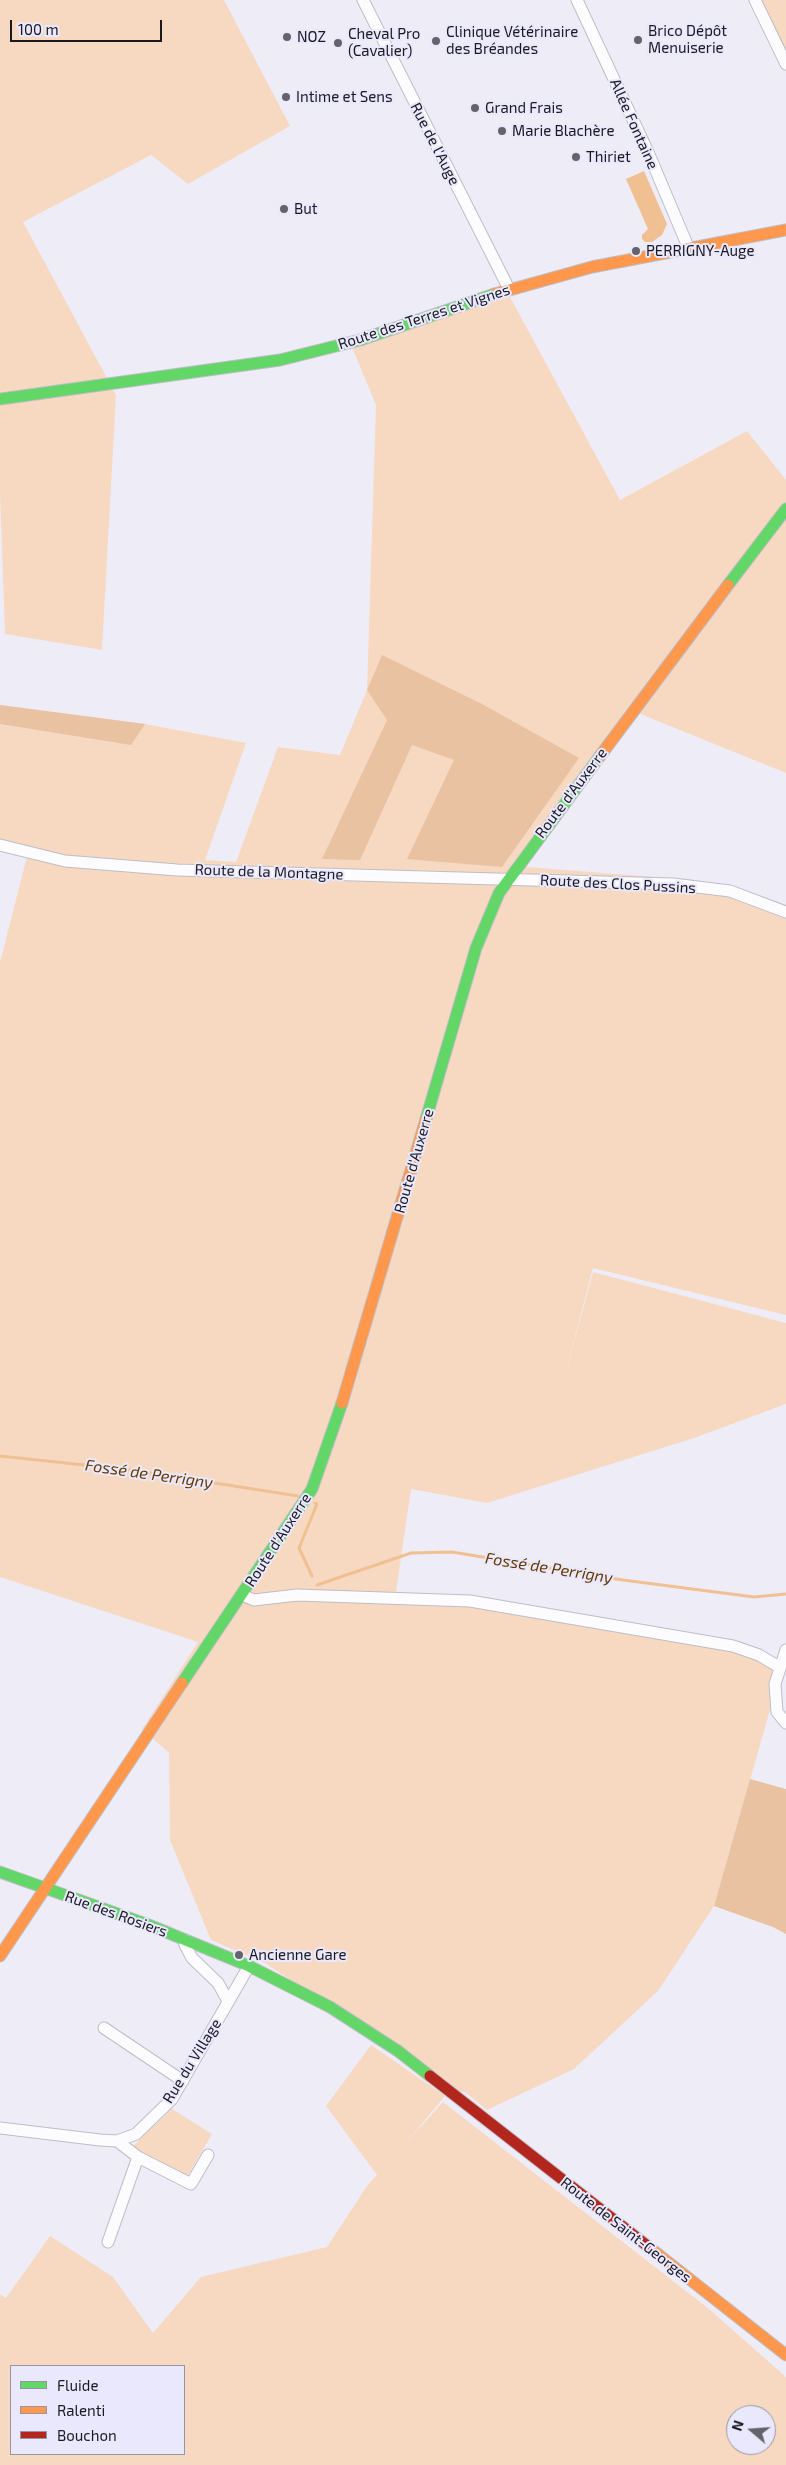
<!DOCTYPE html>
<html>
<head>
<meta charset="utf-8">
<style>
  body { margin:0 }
  #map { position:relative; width:786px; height:2465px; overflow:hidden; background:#eeecf7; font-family:"Exo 2",sans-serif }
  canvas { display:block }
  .legend { position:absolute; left:10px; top:2365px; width:175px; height:90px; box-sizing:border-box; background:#eae8fc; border:1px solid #9795a4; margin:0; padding:6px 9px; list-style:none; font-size:15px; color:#1a1920 }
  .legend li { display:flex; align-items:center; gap:10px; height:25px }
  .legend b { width:25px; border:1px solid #9795a4 }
  .north { position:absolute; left:726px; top:2405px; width:50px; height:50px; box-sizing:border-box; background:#eae8fc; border:1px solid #9795a4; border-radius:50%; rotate:288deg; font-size:14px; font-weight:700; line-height:20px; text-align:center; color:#1a1920 }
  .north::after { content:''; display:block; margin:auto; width:18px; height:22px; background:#64636b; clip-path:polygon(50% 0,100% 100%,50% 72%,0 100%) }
  .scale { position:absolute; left:10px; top:20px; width:152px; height:22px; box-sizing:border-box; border:2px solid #1a1920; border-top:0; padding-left:6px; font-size:15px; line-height:18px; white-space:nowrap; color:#1a1920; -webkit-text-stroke:4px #eae8fc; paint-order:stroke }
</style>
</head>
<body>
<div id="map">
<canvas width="786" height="2465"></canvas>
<ul class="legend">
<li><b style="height:6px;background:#63d668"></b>Fluide</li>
<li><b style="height:6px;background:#ff974d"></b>Ralenti</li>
<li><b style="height:6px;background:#b3261e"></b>Bouchon</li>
</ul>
<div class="north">N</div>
<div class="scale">100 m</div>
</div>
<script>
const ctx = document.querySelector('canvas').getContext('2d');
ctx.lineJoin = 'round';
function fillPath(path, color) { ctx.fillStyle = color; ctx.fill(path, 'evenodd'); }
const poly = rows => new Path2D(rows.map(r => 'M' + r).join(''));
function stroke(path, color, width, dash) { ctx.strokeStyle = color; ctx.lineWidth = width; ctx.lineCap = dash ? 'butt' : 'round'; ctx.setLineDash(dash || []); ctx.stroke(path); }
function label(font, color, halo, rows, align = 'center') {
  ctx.font = font + ' "Exo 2",sans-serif'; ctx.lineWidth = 4; ctx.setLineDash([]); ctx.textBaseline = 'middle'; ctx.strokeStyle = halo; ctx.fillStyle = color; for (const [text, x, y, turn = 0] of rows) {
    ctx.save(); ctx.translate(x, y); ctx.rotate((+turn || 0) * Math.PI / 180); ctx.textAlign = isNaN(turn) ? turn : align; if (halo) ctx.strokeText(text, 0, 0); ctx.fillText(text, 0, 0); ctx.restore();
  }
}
fillPath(poly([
  [0,0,224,0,290,126,188,184,151,155,23,222,116,395,102,650,5,634,0,493],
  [761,0,786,0,786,54],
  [510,297,620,500,747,431,786,480,786,773,638,713,526,867,694,880,786,910,786,1315,593,1268,561,1390,593,1272,786,1323,786,1404,694,1438,487,1503,411,1489,396,1592,739,1646,780,1675,714,1906,658,1991,574,2069,487,2110,465,2092,458,2091,265,1963,211,1940,170,1840,169,1753,142,1729,198,1642,0,1577,0,962,29,849,0,840,0,705,145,724,246,743,205,860,236,862,278,747,340,755,367,690,376,405,351,345],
  [371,2045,445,2096,406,2143,443,2102,709,2309,786,2377,786,2465,0,2465,0,2294,6,2298,50,2236,113,2277,153,2333,201,2277,327,2247,367,2186,377,2175,326,2106],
  [11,2366,184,2366,184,2454,11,2454],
  [736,2415,766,2415,766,2445,736,2445],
  [172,2109,212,2134,187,2177,132,2147]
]), '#f7d9c2');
fillPath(poly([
  [382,655,482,704,579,758,502,867,407,859,454,760,412,745,360,860,322,859,387,720,367,690],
  [0,705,145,724,131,745,0,724],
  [750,1779,786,1789,786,1934,773,1927,714,1906]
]), '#e8c2a1');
fillPath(poly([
  [644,171,667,224,662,235,652,242,645,242,642,239,642,235,648,229,626,179]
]), '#f0c093');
stroke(poly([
  [0,1456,131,1470,298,1496],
  [312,1576,299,1548,317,1504,315,1503],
  [317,1585,411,1553,452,1552,623,1580,754,1597,786,1594]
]), '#f0c093', 3);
const street = poly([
  [363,0,509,289],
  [577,0,648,152,689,249],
  [755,0,786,64],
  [0,845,65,861,177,870,673,884,730,891,786,912],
  [242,1595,254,1600,297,1595,470,1601,733,1646,759,1655,779,1667],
  [786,1650,775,1684,777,1712,786,1723],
  [186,1940,185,1945,192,1958,218,1983,228,2001],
  [104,2028,183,2081],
  [0,2128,100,2140,117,2141,136,2134,172,2099,249,1966],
  [117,2141,138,2157,191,2184,208,2155],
  [108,2242,138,2157]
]);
const fast = poly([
  [0,399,280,360,360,340,495,294],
  [728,585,786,509],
  [426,1119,476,948,499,893,600,756],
  [182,1683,312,1489,342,1403],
  [0,1872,149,1925,249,1966,330,2007,398,2051,430,2076]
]);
const slow = poly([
  [495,294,592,267,786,230],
  [600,756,728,585],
  [342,1403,426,1119],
  [0,1956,182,1683],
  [650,2248,786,2355]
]);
const jam = poly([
  [430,2076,650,2248]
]);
stroke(street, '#bfbdc6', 13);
stroke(fast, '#bfbdc6', 13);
stroke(slow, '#bfbdc6', 13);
stroke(jam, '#bfbdc6', 13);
stroke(street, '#fcfcfe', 11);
stroke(fast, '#63d668', 11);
stroke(slow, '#ff974d', 11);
stroke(jam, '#b3261e', 11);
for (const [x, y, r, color] of [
  [287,37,5,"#64636b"],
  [638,40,5,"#64636b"],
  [436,41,5,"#64636b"],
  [338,43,5,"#64636b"],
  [286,97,5,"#64636b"],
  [475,108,5,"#64636b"],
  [502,131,5,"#64636b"],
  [576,157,5,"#64636b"],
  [284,209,5,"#64636b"],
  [636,251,5,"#64636b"],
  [239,1955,5,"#64636b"]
]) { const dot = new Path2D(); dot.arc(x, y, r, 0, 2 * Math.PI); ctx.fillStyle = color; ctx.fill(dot); stroke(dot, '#eae8fc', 2); }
label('15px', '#1a1920', '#eae8fc', [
  ["Brico Dépôt",648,31],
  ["Menuiserie",648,48],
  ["Clinique Vétérinaire",446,32],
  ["des Bréandes",446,49],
  ["Cheval Pro",348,34],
  ["(Cavalier)",348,51],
  ["NOZ",297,37],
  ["Intime et Sens",296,97],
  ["Grand Frais",485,108],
  ["Marie Blachère",512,131],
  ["Thiriet",586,157],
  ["But",294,209],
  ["PERRIGNY-Auge",646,251],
  ["Ancienne Gare",249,1955]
], 'left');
label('15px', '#1a1920', '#eae8fc', [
  ["Allée Fontaine",634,124,66],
  ["Rue de l'Auge",435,144,63],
  ["Route des Terres et Vignes",424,317,-18],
  ["Route d'Auxerre",571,793,-53],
  ["Route de la Montagne",269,872,2],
  ["Route des Clos Pussins",618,884,3],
  ["Route d'Auxerre",414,1161,-74],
  ["Route d'Auxerre",278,1540,-57],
  ["Rue des Rosiers",116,1914,20],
  ["Rue du Village",192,2061,-58],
  ["Route de Saint-Georges",626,2230,38]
]);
label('italic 16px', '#643800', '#eae8fc', [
  ["Fossé de Perrigny",149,1474,8],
  ["Fossé de Perrigny",549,1568,9]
]);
</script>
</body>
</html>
